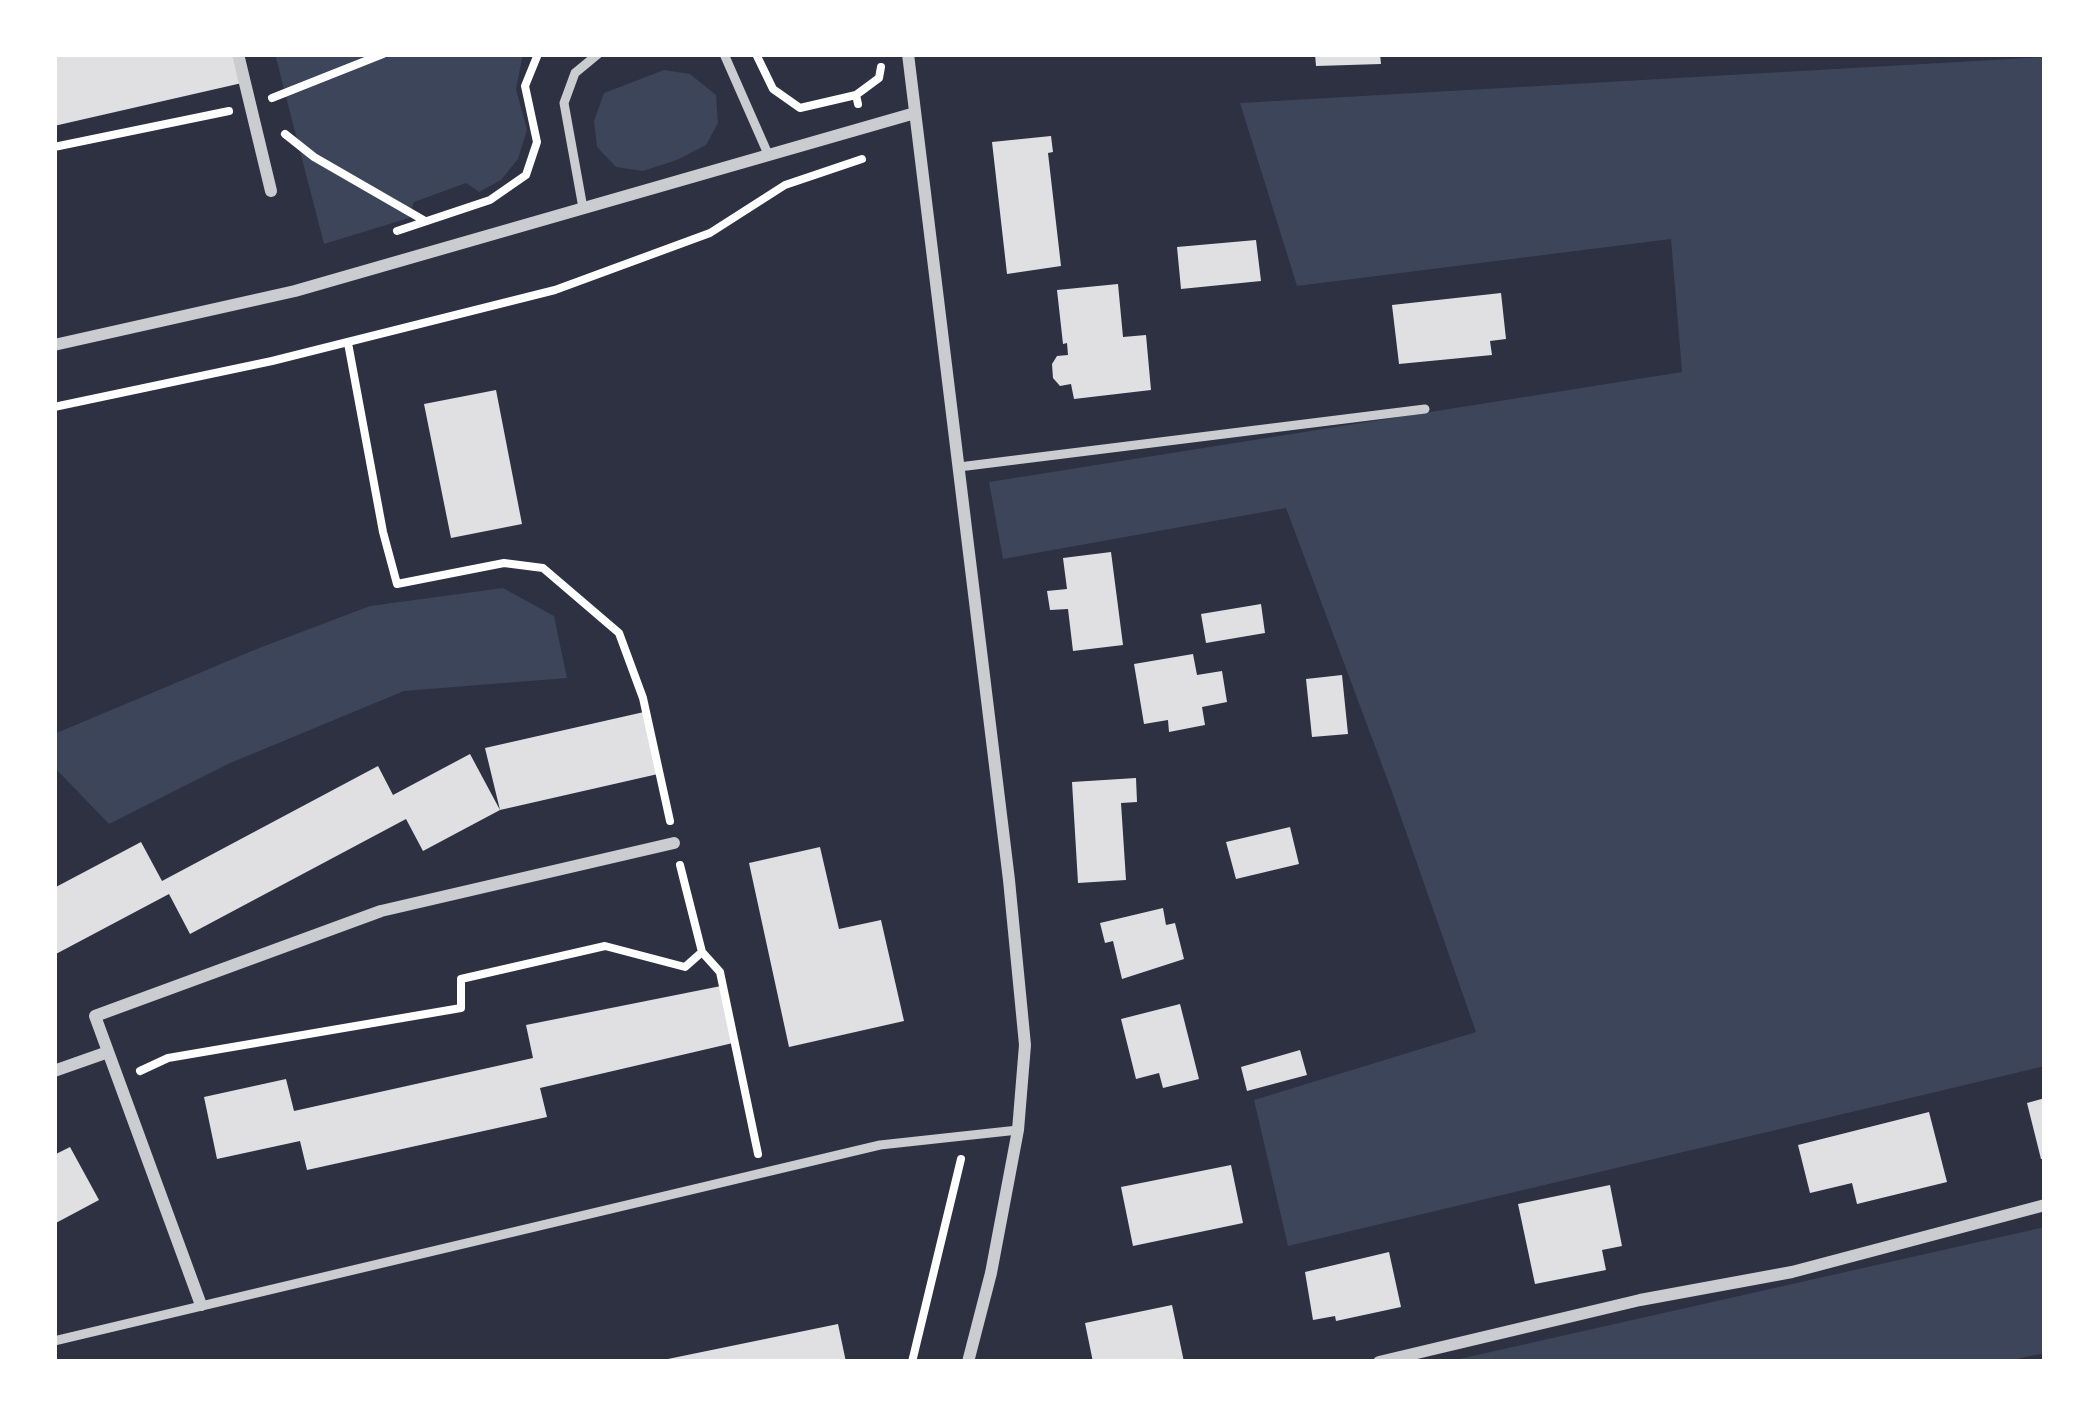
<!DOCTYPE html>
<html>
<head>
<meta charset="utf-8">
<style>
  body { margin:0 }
  #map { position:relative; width:2099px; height:1416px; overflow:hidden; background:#2d3142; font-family:"DejaVu Sans",sans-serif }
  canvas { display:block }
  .frame { position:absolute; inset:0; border:57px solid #fff; pointer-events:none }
</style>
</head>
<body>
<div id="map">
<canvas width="2099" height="1416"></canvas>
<div class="frame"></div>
</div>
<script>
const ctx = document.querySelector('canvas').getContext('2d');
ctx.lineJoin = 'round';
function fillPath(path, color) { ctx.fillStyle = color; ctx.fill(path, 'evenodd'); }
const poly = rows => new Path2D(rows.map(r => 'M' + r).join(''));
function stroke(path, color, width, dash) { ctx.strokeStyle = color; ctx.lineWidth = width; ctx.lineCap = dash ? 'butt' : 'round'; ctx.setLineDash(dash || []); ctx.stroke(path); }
fillPath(poly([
  [275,54,523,54,516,89,527,130,518,159,501,180,479,192,466,183,414,202,409,218,324,244],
  [2045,57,2045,1066,1288,1246,1254,1100,1476,1032,1391,789,1286,508,1003,559,989,482,1682,372,1671,239,1297,286,1240,103],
  [664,70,690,74,716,95,718,123,706,145,677,160,643,171,616,167,597,147,594,121,604,93],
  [503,588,554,616,567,678,404,691,228,764,109,824,54,767,54,734,259,648,370,606],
  [2045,1227,2045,1353,2002,1362,1446,1362]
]), '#3c4559');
fillPath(poly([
  [54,54,235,54,242,83,54,126],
  [1315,54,1380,54,1381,64,1316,66],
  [1051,136,1053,152,1048,153,1061,266,1007,274,992,142],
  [1256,240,1261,281,1181,289,1177,247],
  [1118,284,1123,337,1146,335,1151,390,1074,399,1071,384,1060,386,1053,378,1052,364,1057,356,1068,355,1067,343,1063,344,1057,290],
  [1501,293,1506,339,1490,341,1492,355,1399,364,1392,305],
  [496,390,522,524,451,538,424,404],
  [1111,552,1123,645,1073,651,1068,609,1050,610,1047,591,1067,589,1063,558],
  [1261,604,1265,633,1206,643,1201,614],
  [1193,654,1197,675,1222,671,1227,702,1202,707,1205,725,1169,732,1168,720,1144,724,1134,664],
  [1342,675,1348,734,1312,737,1306,679],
  [644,712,658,774,500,810,485,748],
  [470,754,500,810,423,851,406,819,190,934,169,894,54,955,54,888,141,842,162,881,378,766,393,795],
  [1136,778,1137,802,1121,803,1126,880,1078,883,1072,782],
  [1290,827,1299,864,1236,879,1226,842],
  [820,847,839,929,881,920,904,1021,789,1047,749,863],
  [1163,908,1166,925,1175,923,1184,959,1122,979,1113,941,1105,943,1100,923],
  [721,986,733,1043,540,1088,547,1117,307,1170,300,1141,217,1159,204,1097,286,1079,294,1111,533,1058,526,1025],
  [1180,1004,1199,1079,1163,1088,1159,1073,1136,1079,1121,1019],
  [1300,1050,1307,1075,1247,1091,1241,1067],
  [2045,1098,2045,1159,2041,1159,2027,1103],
  [1929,1112,1947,1182,1857,1204,1852,1183,1810,1193,1798,1145],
  [70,1147,99,1200,54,1224,54,1155],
  [1231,1165,1243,1223,1133,1246,1121,1187],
  [1610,1185,1622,1246,1602,1250,1606,1270,1535,1284,1518,1204],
  [1389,1252,1401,1307,1336,1321,1335,1316,1313,1320,1305,1272],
  [1172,1305,1184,1362,1093,1362,1085,1323],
  [838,1324,846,1362,663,1362,663,1360]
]), '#e0e0e3');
stroke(poly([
  [756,54,773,89,800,108,856,95,858,104],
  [856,95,879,78,881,67],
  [272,98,383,54],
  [285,134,314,157,425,221],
  [54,147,229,111],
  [397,231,490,200,526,175,537,142,525,86,538,54],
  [348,343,383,532,397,584,504,563,543,568,619,633,643,698,670,821],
  [54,407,272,361,555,290,710,233,785,185,862,159],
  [680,865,702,952,720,972,758,1154],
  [140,1071,168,1058,461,1008,461,979,605,946,685,967,702,952],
  [912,1362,961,1159]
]), '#fff', 8);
stroke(poly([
  [724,54,768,154],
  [583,208,564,103,575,73,598,54],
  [959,467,1425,409],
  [54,1341,880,1145,1018,1130]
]), '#caccd0', 9);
stroke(poly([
  [238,54,271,191],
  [908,54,1009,880,1025,1045,1018,1130,991,1273,968,1362],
  [54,345,295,291,915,113],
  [54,1071,108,1052],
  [201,1305,95,1016,381,911,674,843],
  [1379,1362,1640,1300,1792,1272,2045,1205]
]), '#caccd0', 12);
</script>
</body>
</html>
